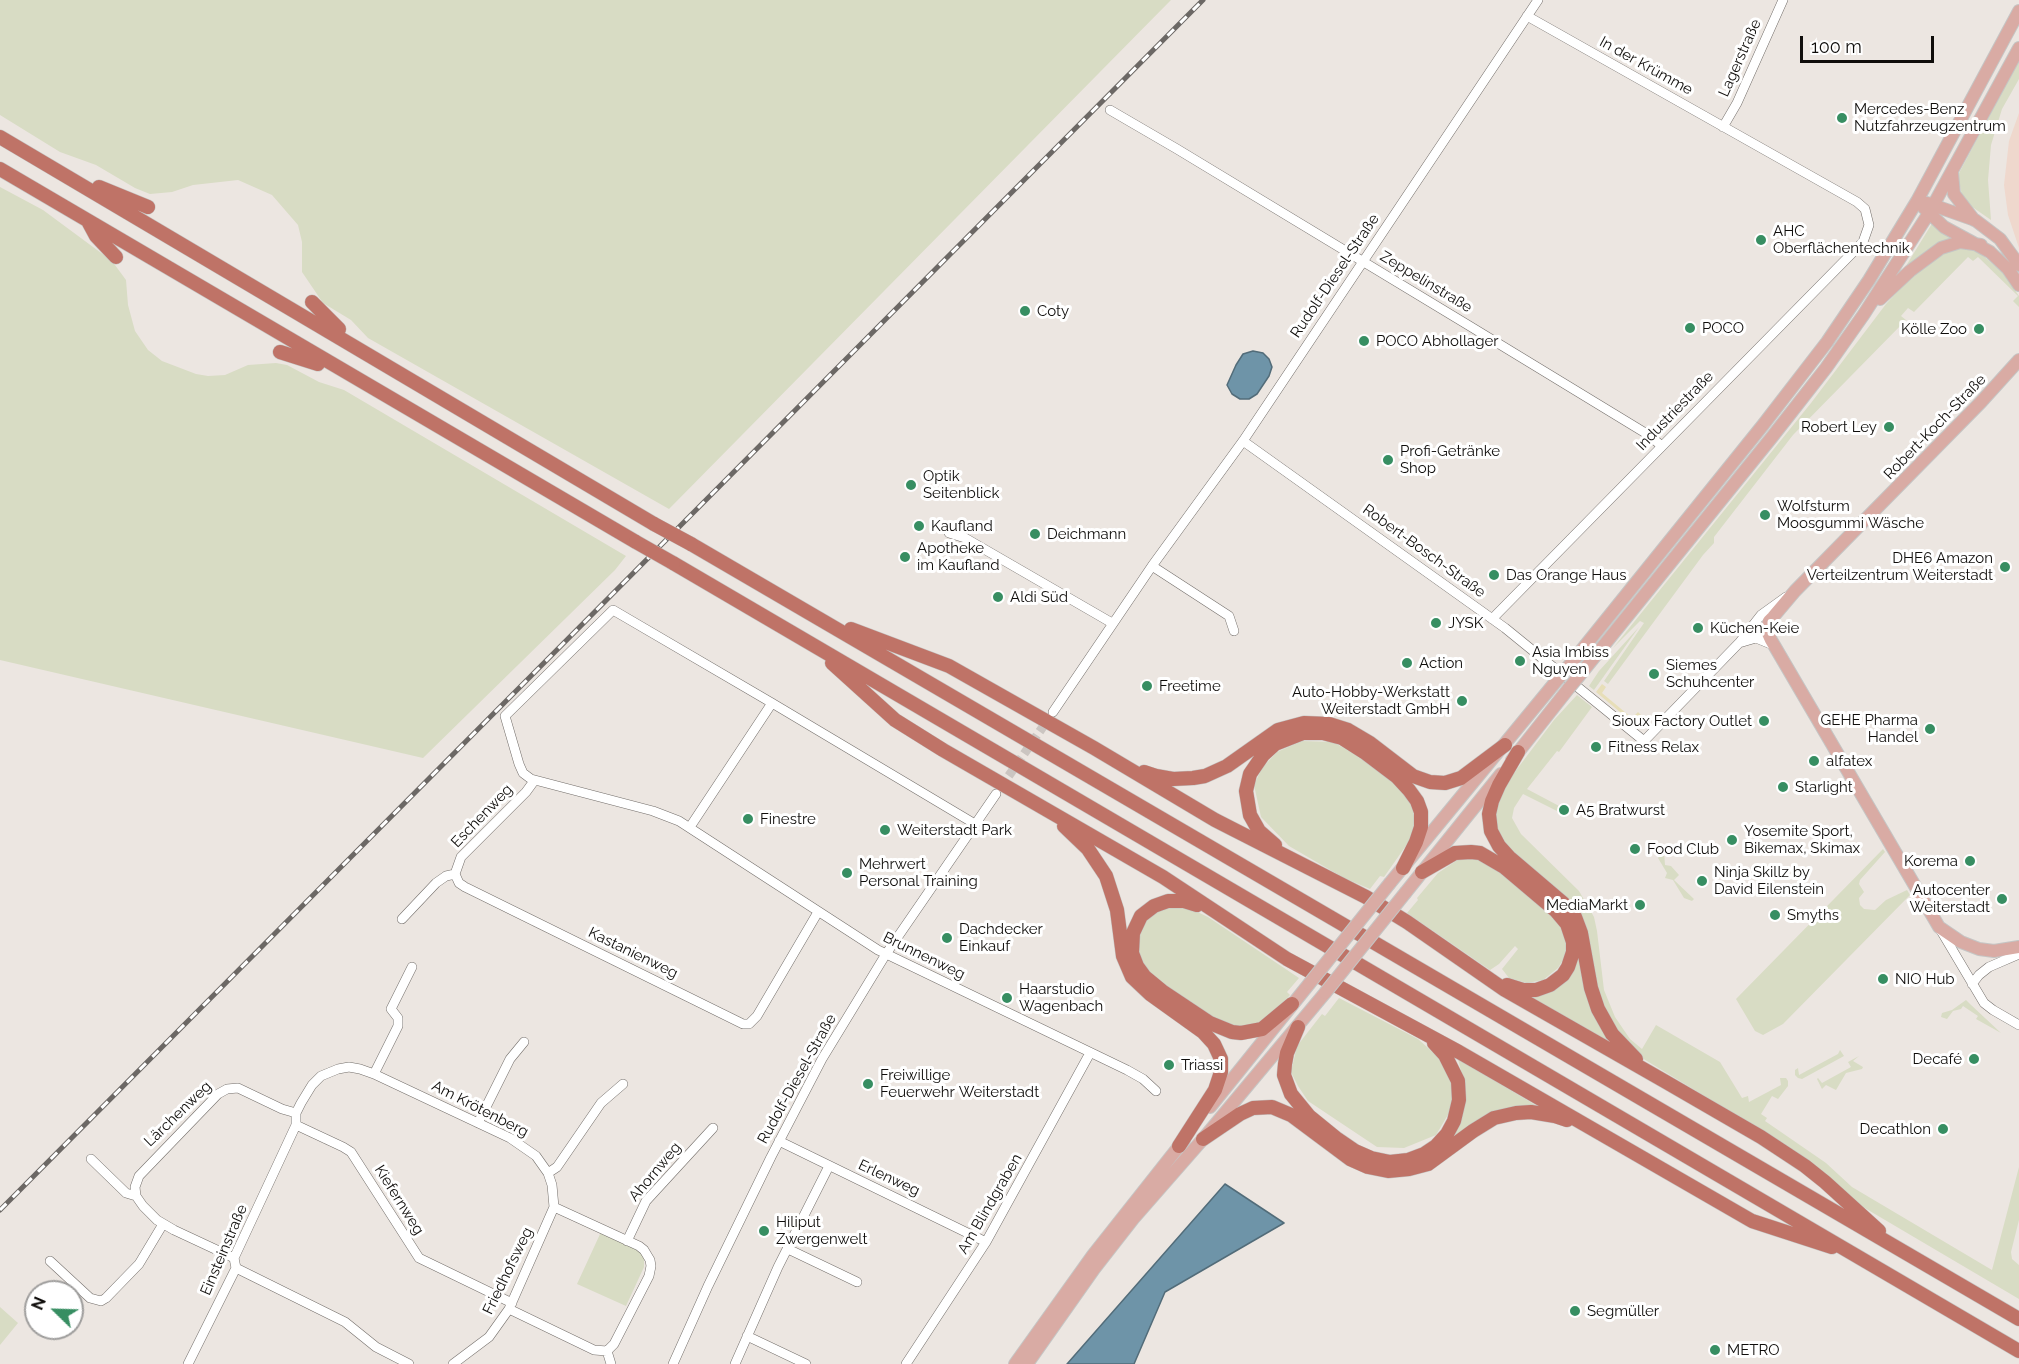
<!DOCTYPE html>
<html>
<head>
<meta charset="utf-8">
<style>
  body { margin:0 }
  #map { position:relative; width:2019px; height:1364px; overflow:hidden; background:#ece6e1; font-family:Raleway,sans-serif }
  canvas { display:block }
  .north { position:absolute; left:24px; top:1280px; width:60px; height:60px; box-sizing:border-box; background:#fff; border:2px solid #9f9e9d; border-radius:50%; rotate:293deg; font-size:16px; font-weight:700; line-height:24px; text-align:center; color:#0f0d0b }
  .north::after { content:''; display:block; margin:auto; width:21px; height:27px; background:#378e62; clip-path:polygon(50% 0,100% 100%,50% 72%,0 100%) }
  .scale { position:absolute; left:1800px; top:36px; width:134px; height:27px; box-sizing:border-box; border:3px solid #0f0d0b; border-top:0; padding-left:8px; font-size:18px; line-height:21px; white-space:nowrap; color:#0f0d0b; -webkit-text-stroke:4px #fff; paint-order:stroke }
</style>
</head>
<body>
<div id="map">
<canvas width="2019" height="1364"></canvas>
<div class="north">N</div>
<div class="scale">100 m</div>
</div>
<script>
const ctx = document.querySelector('canvas').getContext('2d');
ctx.lineJoin = 'round';
function fillPath(path, color) { ctx.fillStyle = color; ctx.fill(path, 'evenodd'); }
const poly = rows => new Path2D(rows.map(r => 'M' + r).join(''));
function stroke(path, color, width, dash) { ctx.strokeStyle = color; ctx.lineWidth = width; ctx.lineCap = dash ? 'butt' : 'round'; ctx.setLineDash(dash || []); ctx.stroke(path); }
function label(font, color, halo, rows, align = 'center') {
  ctx.font = font + ' Raleway,sans-serif'; ctx.lineWidth = 6; ctx.setLineDash([]); ctx.textBaseline = 'middle'; ctx.strokeStyle = halo; ctx.fillStyle = color; for (const [text, x, y, turn = 0] of rows) {
    ctx.save(); ctx.translate(x, y); ctx.rotate((+turn || 0) * Math.PI / 180); ctx.textAlign = isNaN(turn) ? turn : align; if (halo) ctx.strokeText(text, 0, 0); ctx.fillText(text, 0, 0); ctx.restore();
  }
}
fillPath(poly([
  [2019,113,2019,248,2008,215,2004,185,2009,141]
]), '#efd8cd');
fillPath(poly([
  [0,0,1171,0,669,509,368,338,351,320,323,303,302,272,302,242,298,225,272,195,238,180,193,185,172,192,150,194,135,188,96,165,60,152,0,115],
  [2019,60,2019,79,2002,109,1991,145,1988,180,1991,220,1968,204,1962,196,1958,175],
  [0,187,43,210,112,261,126,280,128,305,135,331,148,350,162,361,196,374,208,376,225,375,248,365,276,363,287,365,319,382,344,390,626,556,615,570,423,758,0,660],
  [1933,222,1960,238,1901,274],
  [1961,248,1979,252,2002,272,2019,296,2019,307,2013,301,2018,296,1978,257,1973,261,1968,257,1914,312,1908,308,1901,316,1906,320,1793,435,1714,537,1714,543,1703,555,1608,684,1604,681,1644,623,1640,621,1613,648,1811,403,1886,304,1908,280,1941,253],
  [1639,627,1594,690,1589,686,1599,671],
  [1577,695,1592,707,1559,752,1557,751,1527,789,1561,807,1559,812,1523,794,1514,808,1512,818,1521,834,1579,891,1594,917,1597,931,1604,990,1615,1017,1630,1039,1642,1049,1656,1025,1720,1062,1742,1098,1748,1096,1749,1102,1781,1085,1780,1078,1786,1078,1788,1081,1788,1086,1778,1099,1772,1096,1761,1114,1767,1118,1765,1121,1826,1163,1852,1187,1992,1270,2019,1167,2019,1220,2011,1252,2012,1259,2019,1265,2019,1299,1863,1207,1762,1131,1642,1058,1620,1036,1599,1000,1591,964,1513,853,1505,844,1497,830,1494,813,1502,789,1554,720],
  [1302,741,1333,742,1359,756,1393,781,1405,794,1413,809,1415,823,1410,840,1384,877,1380,876,1370,889,1344,878,1289,846,1261,817,1254,785,1262,768,1277,752],
  [1883,849,1885,852,1860,880,1859,884,1864,892,1859,898,1860,905,1864,909,1875,910,1886,900,1907,890,1910,895,1783,1024,1763,1035,1755,1031,1736,999],
  [1664,851,1665,865,1671,866,1679,875,1674,880,1694,899,1692,901,1684,898,1673,880,1665,878,1667,873,1658,858],
  [1475,858,1491,865,1550,913,1563,928,1568,940,1566,955,1558,968,1543,980,1527,983,1509,978,1502,969,1518,949,1515,946,1499,964,1490,970,1407,913,1418,900,1417,898,1438,873,1459,859],
  [1187,907,1208,917,1299,978,1287,992,1290,995,1280,1006,1255,1026,1244,1028,1216,1021,1155,980,1142,964,1137,949,1138,933,1150,915,1162,908],
  [1579,945,1619,1049,1526,995,1542,993],
  [1339,998,1418,1039,1436,1055,1450,1074,1454,1093,1449,1113,1436,1135,1404,1148,1377,1147,1308,1101,1298,1086,1291,1072,1297,1046,1322,1014,1325,1016],
  [1966,1000,1970,1004,2001,1033,1976,1019,1978,1016,1963,1006,1961,1009,1953,1011,1947,1019,1941,1017,1942,1013,1952,1010],
  [1840,1050,1844,1056,1802,1079,1798,1078,1795,1075,1795,1070,1798,1068,1799,1075,1838,1054],
  [1859,1056,1853,1061,1863,1067,1862,1069,1846,1073,1836,1090,1826,1085,1822,1089,1817,1079,1818,1078,1822,1083,1851,1067,1848,1062],
  [1458,1059,1537,1106,1535,1109,1455,1138,1453,1136,1464,1083],
  [601,1232,638,1249,644,1258,644,1267,626,1306,577,1284],
  [0,1307,18,1323,0,1345]
]), '#d8dcc4');
fillPath(poly([
  [1602,684,1606,687,1602,693,1632,718,1638,712,1645,719,1650,715,1654,718,1635,723,1632,722,1596,692]
]), '#e7deb8');
const water = poly([
  [1253,351,1263,353,1269,359,1272,367,1269,376,1257,394,1249,399,1240,399,1232,394,1227,385,1236,365,1243,354,1253,351],
  [1225,1184,1284,1223,1165,1292,1134,1364,1067,1364,1225,1184]
]);
fillPath(water, '#6e94a8');
stroke(water, '#526c79', 1.5);
stroke(poly([
  [1001,787,1049,718]
]), '#cbc5c1', 9, [9, 4.5]);
const minor = poly([
  [1110,110,1177,149,1468,325,1647,434,1662,446],
  [1723,127,1737,103,1783,0],
  [1243,441,1505,628,1644,741,1739,643,1761,615,1786,597],
  [949,533,965,538,1112,623],
  [1152,566,1229,616,1234,631],
  [1492,619,1863,242,1869,225,1865,209,1857,202,1527,16],
  [1739,643,1756,638,1773,645],
  [1053,712,1152,566,1243,441,1538,0],
  [975,824,772,703,613,610,505,716,519,764,523,773,531,779,653,811,679,821,878,950,1127,1070,1143,1079,1156,1091],
  [690,827,772,703],
  [455,874,459,883,465,887,743,1024,749,1024,757,1016,818,912],
  [455,874,461,857,526,792,534,781],
  [402,919,436,883,446,876,455,874],
  [1940,929,1984,1003,1993,1010,2019,1025],
  [1972,984,1979,975,1989,967,2019,954],
  [374,1074,398,1026,398,1018,391,1009,412,967],
  [478,1123,510,1059,524,1042],
  [296,1125,343,1147,351,1152,419,1258,512,1303],
  [779,1141,986,1242],
  [91,1159,126,1193,136,1196],
  [548,1173,557,1167,601,1103,623,1084],
  [554,1207,639,1246,644,1250,650,1260,651,1266,649,1276,614,1344,607,1351],
  [627,1241,646,1201,713,1128],
  [788,1249,857,1282],
  [234,1258,174,1230,157,1220,143,1206,136,1196,135,1187,139,1176,218,1094,227,1089,238,1088,282,1109,296,1113],
  [50,1261,90,1298,101,1301,106,1298,139,1264,163,1224],
  [236,1268,345,1322,376,1347,409,1364],
  [509,1309,594,1350,607,1351],
  [747,1336,806,1364],
  [607,1351,611,1364],
  [188,1364,236,1268,234,1258,296,1125,296,1113,301,1103,312,1085,321,1076,338,1069,349,1067,360,1069,374,1074,510,1138,536,1156,548,1173,552,1185,554,1207,509,1309,489,1337,453,1364],
  [673,1364,708,1286,771,1157,822,1059,886,954,996,794],
  [735,1364,778,1267,829,1166],
  [906,1364,986,1242,1090,1053]
]);
const major = poly([
  [1952,173,1954,194,1974,220],
  [1927,203,1975,220,2000,239,2019,265],
  [1924,208,1944,227,1990,252,2008,269,2019,285],
  [1880,299,1910,271,1941,248,1960,242,1981,245],
  [2019,360,1981,402,1795,591,1773,617,1769,621,1767,631,1771,640,1939,927,1961,942,1979,949,1994,951,2019,947],
  [1568,667,1763,425,1827,342,1869,280,1917,201,2019,11],
  [1579,676,1772,437,1826,368,1864,314,1929,213,2019,48],
  [1512,760,1569,688],
  [1390,883,1558,679],
  [1406,892,1501,774],
  [1210,1107,1309,984],
  [1015,1364,1093,1255,1184,1140],
  [1027,1364,1094,1269,1133,1219,1203,1139,1325,993]
]);
const highway = poly([
  [0,137,654,524],
  [0,169,636,542],
  [99,187,148,207],
  [89,223,96,236,116,257],
  [312,302,339,329],
  [280,352,318,364],
  [691,544,2019,1319],
  [673,563,2019,1351],
  [851,629,949,666,1094,748,1215,820,1366,897,1407,922,1505,990,1666,1082,1761,1137,1805,1166,1825,1182,1879,1231],
  [832,663,895,720,943,750,1163,877,1287,959,1459,1052,1752,1221,1832,1247],
  [1518,752,1499,785,1492,801,1489,814,1491,831,1499,846,1509,857,1563,903,1575,917,1581,933,1591,988,1598,1009,1612,1034,1636,1059],
  [1144,772,1156,776,1173,779,1193,778,1205,776,1227,766,1278,730,1304,723,1329,724,1348,730,1370,743,1413,776,1430,782,1445,783,1461,778,1505,745],
  [1064,826,1088,849,1106,876,1117,910,1123,956,1132,977,1150,994,1203,1032,1214,1044,1221,1059,1221,1072,1215,1090,1179,1146],
  [1275,845,1259,831,1250,815,1246,791,1250,774,1263,755,1275,744,1303,733,1323,733,1342,738,1364,752,1397,777,1409,790,1417,801,1421,812,1421,827,1416,842,1403,868],
  [1422,872,1455,853,1471,852,1480,853,1504,867,1556,911,1567,924,1573,942,1573,952,1568,967,1563,975,1550,985,1536,990,1523,990,1507,985],
  [1197,905,1184,901,1168,901,1154,906,1141,916,1133,933,1132,953,1137,966,1145,977,1162,991,1210,1023,1232,1032,1241,1033,1262,1029,1292,1004],
  [1298,1027,1287,1053,1285,1064,1284,1075,1291,1094,1309,1116,1336,1138,1355,1151,1371,1158,1390,1162,1408,1160,1424,1154,1436,1146,1447,1134,1454,1121,1459,1100,1458,1081,1445,1055,1434,1043],
  [1203,1139,1240,1114,1253,1108,1272,1107,1291,1115,1350,1159,1368,1167,1388,1171,1409,1169,1428,1164,1473,1131,1494,1118,1516,1113,1531,1112,1555,1116,1567,1120]
]);
stroke(minor, '#736e6a', 10);
stroke(major, '#c5c5c4', 14);
stroke(highway, '#c5c5c4', 15);
stroke(minor, '#fff', 9);
stroke(major, '#d9aba4', 12);
stroke(highway, '#bf7367', 14);
const rail = poly([
  [0,1210,1203,0]
]);
stroke(rail, '#6c6865', 5);
stroke(rail, '#fff', 3, [9]);
const majorBridge = poly([
  [1558,679,1568,667],
  [1569,688,1579,676],
  [1309,984,1390,883],
  [1325,993,1406,892]
]);
const highwayBridge = poly([
  [654,524,691,544],
  [636,542,673,563]
]);
stroke(majorBridge, '#c5c5c4', 14, []);
stroke(highwayBridge, '#c5c5c4', 15, []);
stroke(majorBridge, '#d9aba4', 12);
stroke(highwayBridge, '#bf7367', 14);
for (const [x, y, r, color] of [
  [1842,118,6,"#378e62"],
  [1761,240,6,"#378e62"],
  [1025,311,6,"#378e62"],
  [1690,328,6,"#378e62"],
  [1979,329,6,"#378e62"],
  [1364,341,6,"#378e62"],
  [1889,427,6,"#378e62"],
  [1388,460,6,"#378e62"],
  [911,485,6,"#378e62"],
  [1765,515,6,"#378e62"],
  [919,526,6,"#378e62"],
  [1035,534,6,"#378e62"],
  [905,557,6,"#378e62"],
  [2005,567,6,"#378e62"],
  [1494,575,6,"#378e62"],
  [998,597,6,"#378e62"],
  [1436,623,6,"#378e62"],
  [1698,628,6,"#378e62"],
  [1520,661,6,"#378e62"],
  [1407,663,6,"#378e62"],
  [1654,674,6,"#378e62"],
  [1147,686,6,"#378e62"],
  [1462,701,6,"#378e62"],
  [1764,721,6,"#378e62"],
  [1930,729,6,"#378e62"],
  [1596,747,6,"#378e62"],
  [1814,761,6,"#378e62"],
  [1783,787,6,"#378e62"],
  [1564,810,6,"#378e62"],
  [748,819,6,"#378e62"],
  [885,830,6,"#378e62"],
  [1732,840,6,"#378e62"],
  [1635,849,6,"#378e62"],
  [1970,861,6,"#378e62"],
  [847,873,6,"#378e62"],
  [1702,881,6,"#378e62"],
  [2002,899,6,"#378e62"],
  [1640,905,6,"#378e62"],
  [1775,915,6,"#378e62"],
  [947,938,6,"#378e62"],
  [1883,979,6,"#378e62"],
  [1007,998,6,"#378e62"],
  [1974,1059,6,"#378e62"],
  [1169,1065,6,"#378e62"],
  [868,1084,6,"#378e62"],
  [1943,1129,6,"#378e62"],
  [764,1231,6,"#378e62"],
  [1575,1311,6,"#378e62"],
  [1715,1350,6,"#378e62"]
]) { const dot = new Path2D(); dot.arc(x, y, r, 0, 2 * Math.PI); ctx.fillStyle = color; ctx.fill(dot); stroke(dot, '#fff', 2); }
label('15px', '#0f0d0b', '#fff', [
  ["Lagerstraße",1740,58,-66],
  ["In der Krümme",1646,66,29],
  ["Rudolf-Diesel-Straße",1335,276,-56],
  ["Zeppelinstraße",1426,282,31],
  ["Industriestraße",1675,411,-46],
  ["Robert-Koch-Straße",1935,427,-46],
  ["Robert-Bosch-Straße",1424,551,36],
  ["Eschenweg",482,816,-46],
  ["Kastanienweg",633,953,26],
  ["Brunnenweg",924,956,26],
  ["Rudolf-Diesel-Straße",797,1079,-61],
  ["Am Krötenberg",480,1109,27],
  ["Lärchenweg",178,1114,-44],
  ["Ahornweg",655,1172,-50],
  ["Erlenweg",889,1178,25],
  ["Kiefernweg",399,1200,58],
  ["Am Blindgraben",990,1204,-60],
  ["Einsteinstraße",224,1250,-67],
  ["Friedhofsweg",508,1271,-64]
]);
label('15px', '#0f0d0b', '#fff', [
  ["Mercedes-Benz",1854,109],
  ["Nutzfahrzeugzentrum",1854,126],
  ["AHC",1773,231],
  ["Oberflächentechnik",1773,248],
  ["Coty",1037,311],
  ["POCO",1702,328],
  ["Kölle Zoo",1967,329,"right"],
  ["POCO Abhollager",1376,341],
  ["Robert Ley",1877,427,"right"],
  ["Profi-Getränke",1400,451],
  ["Shop",1400,468],
  ["Optik",923,476],
  ["Seitenblick",923,493],
  ["Wolfsturm",1777,506],
  ["Moosgummi Wäsche",1777,523],
  ["Kaufland",931,526],
  ["Deichmann",1047,534],
  ["Apotheke",917,548],
  ["im Kaufland",917,565],
  ["DHE6 Amazon",1993,558,"right"],
  ["Verteilzentrum Weiterstadt",1993,575,"right"],
  ["Das Orange Haus",1506,575],
  ["Aldi Süd",1010,597],
  ["JYSK",1448,623],
  ["Küchen-Keie",1710,628],
  ["Asia Imbiss",1532,652],
  ["Nguyen",1532,669],
  ["Action",1419,663],
  ["Siemes",1666,665],
  ["Schuhcenter",1666,682],
  ["Freetime",1159,686],
  ["Auto-Hobby-Werkstatt",1450,692,"right"],
  ["Weiterstadt GmbH",1450,709,"right"],
  ["GEHE Pharma",1918,720,"right"],
  ["Handel",1918,737,"right"],
  ["Sioux Factory Outlet",1752,721,"right"],
  ["Fitness Relax",1608,747],
  ["alfatex",1826,761],
  ["Starlight",1795,787],
  ["A5 Bratwurst",1576,810],
  ["Finestre",760,819],
  ["Weiterstadt Park",897,830],
  ["Yosemite Sport,",1744,831],
  ["Bikemax, Skimax",1744,848],
  ["Food Club",1647,849],
  ["Korema",1958,861,"right"],
  ["Mehrwert",859,864],
  ["Personal Training",859,881],
  ["Ninja Skillz by",1714,872],
  ["David Eilenstein",1714,889],
  ["Autocenter",1990,890,"right"],
  ["Weiterstadt",1990,907,"right"],
  ["MediaMarkt",1628,905,"right"],
  ["Smyths",1787,915],
  ["Dachdecker",959,929],
  ["Einkauf",959,946],
  ["NIO Hub",1895,979],
  ["Haarstudio",1019,989],
  ["Wagenbach",1019,1006],
  ["Decafé",1962,1059,"right"],
  ["Triassi",1181,1065],
  ["Freiwillige",880,1075],
  ["Feuerwehr Weiterstadt",880,1092],
  ["Decathlon",1931,1129,"right"],
  ["Hiliput",776,1222],
  ["Zwergenwelt",776,1239],
  ["Segmüller",1587,1311],
  ["METRO",1727,1350]
], 'left');
</script>
</body>
</html>
